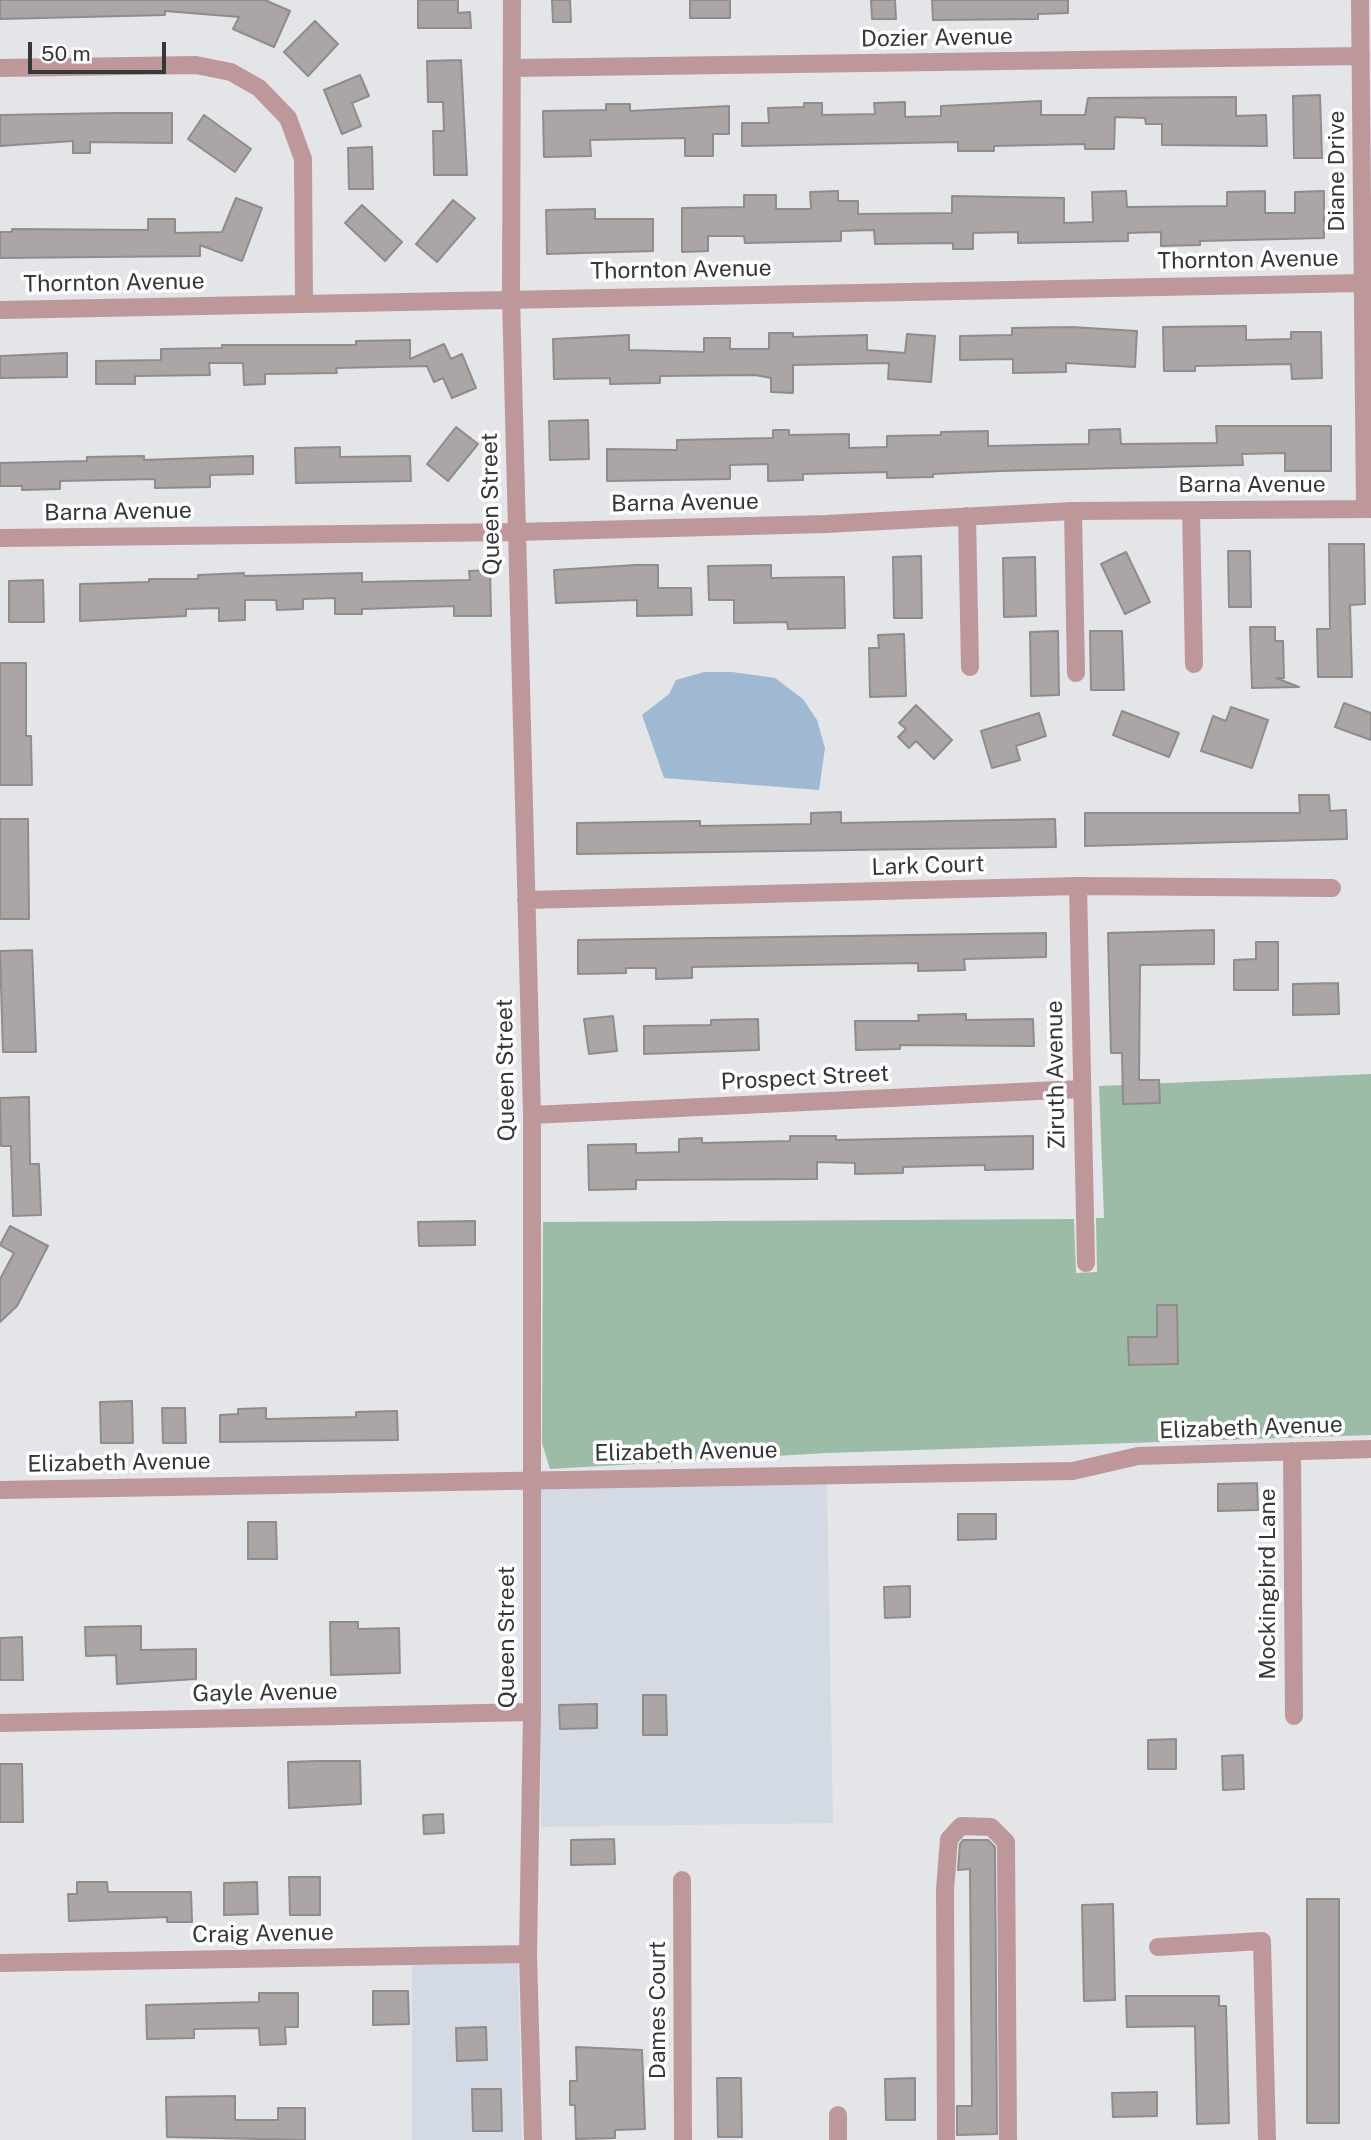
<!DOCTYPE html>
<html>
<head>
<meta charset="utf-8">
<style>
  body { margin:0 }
  #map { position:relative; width:1371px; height:2140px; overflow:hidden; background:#e3e5e9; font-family:"Public Sans",sans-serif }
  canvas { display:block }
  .scale { position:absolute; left:28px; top:42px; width:138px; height:32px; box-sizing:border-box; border:4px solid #363738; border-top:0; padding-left:9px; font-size:21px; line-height:24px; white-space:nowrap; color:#363738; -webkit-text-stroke:5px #fff; paint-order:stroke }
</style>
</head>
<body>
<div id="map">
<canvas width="1371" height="2140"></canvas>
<div class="scale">50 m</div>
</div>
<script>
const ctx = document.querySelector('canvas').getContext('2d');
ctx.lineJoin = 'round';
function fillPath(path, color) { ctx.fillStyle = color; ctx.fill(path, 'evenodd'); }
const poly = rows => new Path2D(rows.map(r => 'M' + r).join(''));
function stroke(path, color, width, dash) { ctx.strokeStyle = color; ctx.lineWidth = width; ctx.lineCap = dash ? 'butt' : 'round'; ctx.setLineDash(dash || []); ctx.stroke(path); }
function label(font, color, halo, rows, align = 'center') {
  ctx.font = font + ' "Public Sans",sans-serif'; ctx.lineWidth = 7; ctx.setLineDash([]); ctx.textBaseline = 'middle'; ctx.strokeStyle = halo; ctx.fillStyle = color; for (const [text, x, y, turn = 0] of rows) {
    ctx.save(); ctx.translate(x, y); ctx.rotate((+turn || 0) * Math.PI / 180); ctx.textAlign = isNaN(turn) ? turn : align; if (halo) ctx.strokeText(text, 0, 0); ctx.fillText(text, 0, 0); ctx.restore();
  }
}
fillPath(poly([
  [827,1483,833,1823,541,1827,541,1488],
  [518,1963,522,2140,412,2140,412,1965]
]), '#d4dae4');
fillPath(poly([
  [1371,1074,1371,1435,827,1453,550,1469,542,1443,543,1222,1074,1219,1076,1273,1097,1272,1096,1218,1104,1218,1099,1086]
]), '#9dbca7');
fillPath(poly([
  [704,672,732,672,775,678,803,699,817,720,825,748,819,790,664,778,642,715,669,694,676,680]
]), '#9fb9d2');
const building = poly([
  [0,0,265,0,290,11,274,47,233,29,239,17,165,11,165,15,0,19,0,0],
  [418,0,458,0,458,13,470,12,471,28,418,28,418,0],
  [552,0,570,0,571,22,553,22,552,0],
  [690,0,730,0,730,18,690,18,690,0],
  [871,0,895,0,896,19,872,19,871,0],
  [932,0,1068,0,1068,13,1038,14,1038,19,933,20,932,0],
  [315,21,338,44,308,76,284,52,315,21],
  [461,60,467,175,434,175,433,131,444,131,443,102,428,102,427,61,461,60],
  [360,75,369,96,352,103,361,126,342,134,324,90,360,75],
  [1320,95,1322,158,1294,158,1293,96,1320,95],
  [1236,97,1236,116,1266,115,1267,146,1162,145,1162,124,1146,124,1145,118,1115,117,1114,149,1085,149,1085,144,994,146,994,151,958,151,958,142,742,146,742,123,769,123,768,108,804,107,804,103,822,103,822,115,875,114,874,103,905,102,905,117,941,116,941,106,1041,101,1041,115,1085,115,1088,98,1236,97],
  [606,104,630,104,630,111,729,106,729,134,713,134,713,156,685,156,685,138,590,140,591,156,544,157,543,111,606,110,606,104],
  [116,113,172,113,172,143,90,142,90,153,73,153,73,141,0,146,0,115,116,113],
  [204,115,251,149,235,172,188,139,204,115],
  [372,147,373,189,349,189,348,148,372,147],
  [838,191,838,201,858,201,858,214,952,213,952,196,1064,198,1064,223,1093,222,1092,192,1126,191,1127,207,1227,206,1227,192,1265,191,1265,213,1295,213,1295,192,1324,191,1324,238,1200,241,1200,245,1161,246,1161,232,1128,233,1128,241,1018,243,1018,232,973,233,973,249,953,249,953,243,875,244,874,230,841,231,841,241,745,243,744,236,708,236,708,251,682,252,682,208,744,207,744,195,776,195,776,209,811,209,810,192,838,191],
  [236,198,262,208,242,261,200,245,200,256,0,258,0,232,12,232,12,229,148,230,148,219,175,219,175,233,222,232,236,198],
  [453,200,475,218,437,262,416,244,453,200],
  [362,205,402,242,385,261,345,223,362,205],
  [595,209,595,219,653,219,653,251,547,254,546,210,595,209],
  [1246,326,1246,340,1291,339,1291,332,1321,332,1322,378,1292,379,1291,364,1195,366,1195,371,1164,371,1163,327,1246,326],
  [1071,327,1137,331,1135,367,1066,363,1066,372,1013,373,1013,359,960,360,960,336,1012,335,1012,328,1071,327],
  [769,333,793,333,793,337,867,335,867,350,905,353,907,334,935,336,931,382,888,379,889,363,793,365,793,393,771,392,771,378,755,375,660,376,660,383,610,384,610,378,554,379,553,339,629,335,629,350,704,352,704,338,730,338,730,349,769,349,769,333],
  [410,340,410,359,444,344,451,359,462,354,476,388,452,398,443,378,434,382,427,366,336,368,337,373,265,374,265,384,244,385,243,363,209,363,210,375,135,376,135,384,96,384,96,361,161,360,161,349,222,348,222,345,356,345,356,341,410,340],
  [67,353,67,377,0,378,0,356,67,353],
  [588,420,589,459,550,460,549,421,588,420],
  [1216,426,1331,426,1331,471,1285,471,1285,453,1242,454,1243,465,1001,471,933,474,933,477,887,478,887,472,803,474,803,480,768,481,768,464,730,465,730,479,607,481,607,449,677,450,677,440,773,438,773,430,789,430,789,435,849,434,849,448,887,447,887,436,941,435,941,432,988,431,988,446,1089,444,1089,430,1120,429,1121,444,1217,443,1216,426],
  [456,427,478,444,448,481,427,464,456,427],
  [340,447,340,457,410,456,411,481,296,483,295,448,340,447],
  [144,456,144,460,253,456,253,474,210,475,210,487,155,488,155,479,60,481,60,489,22,490,22,486,0,486,0,463,87,461,87,457,144,456],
  [1329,544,1364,544,1365,604,1350,605,1352,677,1318,677,1317,629,1330,629,1329,544],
  [1228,551,1250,551,1251,607,1229,607,1228,551],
  [1126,552,1150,602,1125,614,1101,564,1126,552],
  [921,556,922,618,894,618,893,557,921,556],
  [1035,557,1036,616,1004,617,1003,558,1035,557],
  [636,565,658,565,658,588,691,588,692,615,637,616,637,600,556,603,554,570,636,565],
  [771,565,771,578,844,577,845,628,788,629,787,622,734,623,734,600,709,600,708,566,771,565],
  [490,570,491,616,454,616,454,606,362,609,362,614,335,614,335,598,303,599,303,609,277,610,276,600,245,600,245,620,219,621,219,608,186,609,186,616,80,621,80,584,149,582,149,579,198,579,198,575,244,573,244,576,362,573,362,582,470,580,469,571,490,570],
  [43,580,44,622,9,622,9,581,43,580],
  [1250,627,1275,627,1275,641,1283,641,1284,678,1276,678,1299,687,1252,688,1250,627],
  [1058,631,1059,695,1031,696,1030,632,1058,631],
  [1090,631,1122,631,1124,690,1091,690,1090,631],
  [904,634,906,696,870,697,869,648,879,648,878,635,904,634],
  [0,663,26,663,26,736,31,736,32,785,0,785,0,663],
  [1344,703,1371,713,1371,740,1335,727,1344,703],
  [916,705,952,740,934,759,916,741,909,748,898,737,906,729,899,723,916,705],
  [1231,707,1268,720,1252,768,1201,751,1213,716,1226,721,1231,707],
  [1122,711,1179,733,1169,757,1113,735,1122,711],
  [1039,713,1046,736,1016,746,1020,760,992,768,981,731,1039,713],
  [1299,795,1329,795,1330,811,1346,810,1347,839,1085,846,1085,813,1300,813,1299,795],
  [841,812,841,823,1055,819,1056,847,577,854,577,823,700,821,700,826,811,824,811,813,841,812],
  [0,819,28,819,29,919,0,919,0,819],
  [1214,930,1214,964,1140,965,1139,1080,1159,1080,1160,1103,1123,1104,1122,1053,1111,1053,1108,933,1214,930],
  [1046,933,1046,957,964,959,965,970,918,971,918,963,692,967,692,978,656,979,656,968,626,968,626,973,578,974,578,940,1046,933],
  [1256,942,1278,942,1278,990,1234,990,1234,960,1256,959,1256,942],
  [32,950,36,1052,3,1052,0,951,32,950],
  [1338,983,1339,1014,1293,1015,1293,984,1338,983],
  [966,1014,966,1020,1033,1019,1034,1046,900,1045,900,1049,856,1050,855,1021,919,1021,918,1015,966,1014],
  [613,1016,617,1051,589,1054,584,1019,613,1016],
  [758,1019,759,1050,644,1054,644,1026,711,1025,711,1020,758,1019],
  [29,1097,30,1164,39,1164,41,1215,13,1216,11,1146,1,1146,0,1098,29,1097],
  [790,1136,836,1136,836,1140,1033,1136,1033,1169,985,1170,985,1165,903,1167,903,1173,855,1174,855,1163,817,1162,817,1179,636,1180,636,1189,589,1190,588,1145,636,1144,636,1153,679,1152,679,1139,702,1138,702,1143,790,1141,790,1136],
  [475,1221,475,1245,419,1246,418,1222,475,1221],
  [10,1226,48,1246,17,1306,0,1322,0,1279,14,1253,0,1245,10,1226],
  [1157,1305,1177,1305,1178,1364,1129,1365,1128,1337,1157,1337,1157,1305],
  [132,1401,133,1443,101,1443,100,1402,132,1401],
  [162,1408,185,1408,186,1443,163,1443,162,1408],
  [266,1408,266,1419,356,1417,356,1412,397,1411,398,1440,220,1442,220,1415,238,1414,238,1409,266,1408],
  [1257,1483,1258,1510,1218,1511,1218,1484,1257,1483],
  [958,1514,996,1514,996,1539,958,1540,958,1514],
  [248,1522,276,1522,277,1559,248,1559,248,1522],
  [910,1586,910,1617,885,1618,884,1587,910,1586],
  [330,1622,358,1622,358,1629,399,1628,400,1673,331,1675,330,1622],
  [141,1626,141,1650,196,1649,196,1679,117,1684,116,1655,86,1656,85,1627,141,1626],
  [22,1637,23,1680,0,1680,0,1638,22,1637],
  [643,1695,666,1695,667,1735,643,1735,643,1695],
  [597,1704,597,1728,560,1729,559,1705,597,1704],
  [1176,1739,1176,1769,1148,1769,1148,1740,1176,1739],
  [1243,1755,1244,1789,1223,1790,1222,1756,1243,1755],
  [318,1761,360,1761,361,1804,289,1808,288,1762,318,1761],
  [0,1764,22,1764,23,1822,0,1822,0,1764],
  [443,1814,444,1833,424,1834,423,1815,443,1814],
  [614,1839,615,1864,571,1865,571,1840,614,1839],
  [963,1840,988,1840,995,1847,997,2134,957,2135,957,2106,972,2106,970,1869,958,1870,960,1844,963,1840],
  [289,1877,320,1877,320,1915,290,1915,289,1877],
  [77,1882,107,1882,108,1892,191,1892,192,1922,167,1922,167,1917,69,1921,68,1894,77,1894,77,1882],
  [257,1882,258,1914,224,1915,224,1883,257,1882],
  [1307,1899,1339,1899,1339,2123,1307,2123,1307,1899],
  [1113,1904,1115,2000,1084,2001,1082,1905,1113,1904],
  [373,1991,408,1991,409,2024,373,2025,373,1991],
  [259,1993,298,1993,298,2027,285,2027,286,2044,260,2045,259,2028,194,2029,194,2038,147,2039,146,2005,259,2002,259,1993],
  [1126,1996,1219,1996,1219,2006,1226,2006,1229,2123,1197,2124,1195,2026,1127,2027,1126,1996],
  [486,2027,487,2060,457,2061,456,2028,486,2027],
  [576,2047,642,2050,645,2129,615,2130,615,2138,576,2139,575,2105,570,2105,570,2081,577,2081,576,2047],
  [717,2078,741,2078,742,2137,718,2137,717,2078],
  [915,2078,915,2120,886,2120,885,2079,915,2078],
  [472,2089,501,2089,502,2131,473,2131,472,2089],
  [1157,2092,1157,2116,1113,2117,1112,2093,1157,2092],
  [235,2096,235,2120,278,2120,278,2108,305,2108,305,2140,167,2137,166,2097,235,2096]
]);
fillPath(building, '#aba6a5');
stroke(building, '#908c8b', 2);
stroke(poly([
  [512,0,511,298,532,1115,532,1712,528,1954,533,2140],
  [1360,0,1365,509],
  [0,68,196,65,231,72,259,88,288,118,303,159,304,304],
  [513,68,1361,56],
  [0,310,1362,283],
  [1191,510,1194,664],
  [1073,511,1076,673],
  [967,516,970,667],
  [0,538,516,532,826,524,1073,511,1371,509],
  [1078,886,1086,1263],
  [526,900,1078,886,1332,888],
  [532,1115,1080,1089],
  [1292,1451,1294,1716],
  [0,1490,1073,1471,1138,1456,1371,1449],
  [0,1723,532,1712],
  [682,1880,683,2140],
  [1158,1947,1262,1941,1267,2140],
  [0,1963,528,1954],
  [838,2115,838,2140],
  [946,2140,945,1890,949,1839,961,1826,991,1827,1006,1842,1008,2140]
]), '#be979b', 18);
label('23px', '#363738', '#fff', [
  ["Dozier Avenue",937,38,-1],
  ["Diane Drive",1337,171,-90],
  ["Thornton Avenue",1248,260,-1],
  ["Thornton Avenue",681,270,-1],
  ["Thornton Avenue",114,283,-1],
  ["Barna Avenue",1252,485],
  ["Barna Avenue",685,503,-1],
  ["Queen Street",491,504,-91],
  ["Barna Avenue",118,512,-1],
  ["Lark Court",928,866,-2],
  ["Queen Street",506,1070,-91],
  ["Ziruth Avenue",1056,1075,-91],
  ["Prospect Street",805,1078,-3],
  ["Elizabeth Avenue",1251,1428,-2],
  ["Elizabeth Avenue",686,1452,-1],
  ["Elizabeth Avenue",119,1463,-1],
  ["Mockingbird Lane",1268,1584,-90],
  ["Queen Street",507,1637,-90],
  ["Gayle Avenue",265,1693,-1],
  ["Craig Avenue",263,1934,-1],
  ["Dames Court",658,2010,-90]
]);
</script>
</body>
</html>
